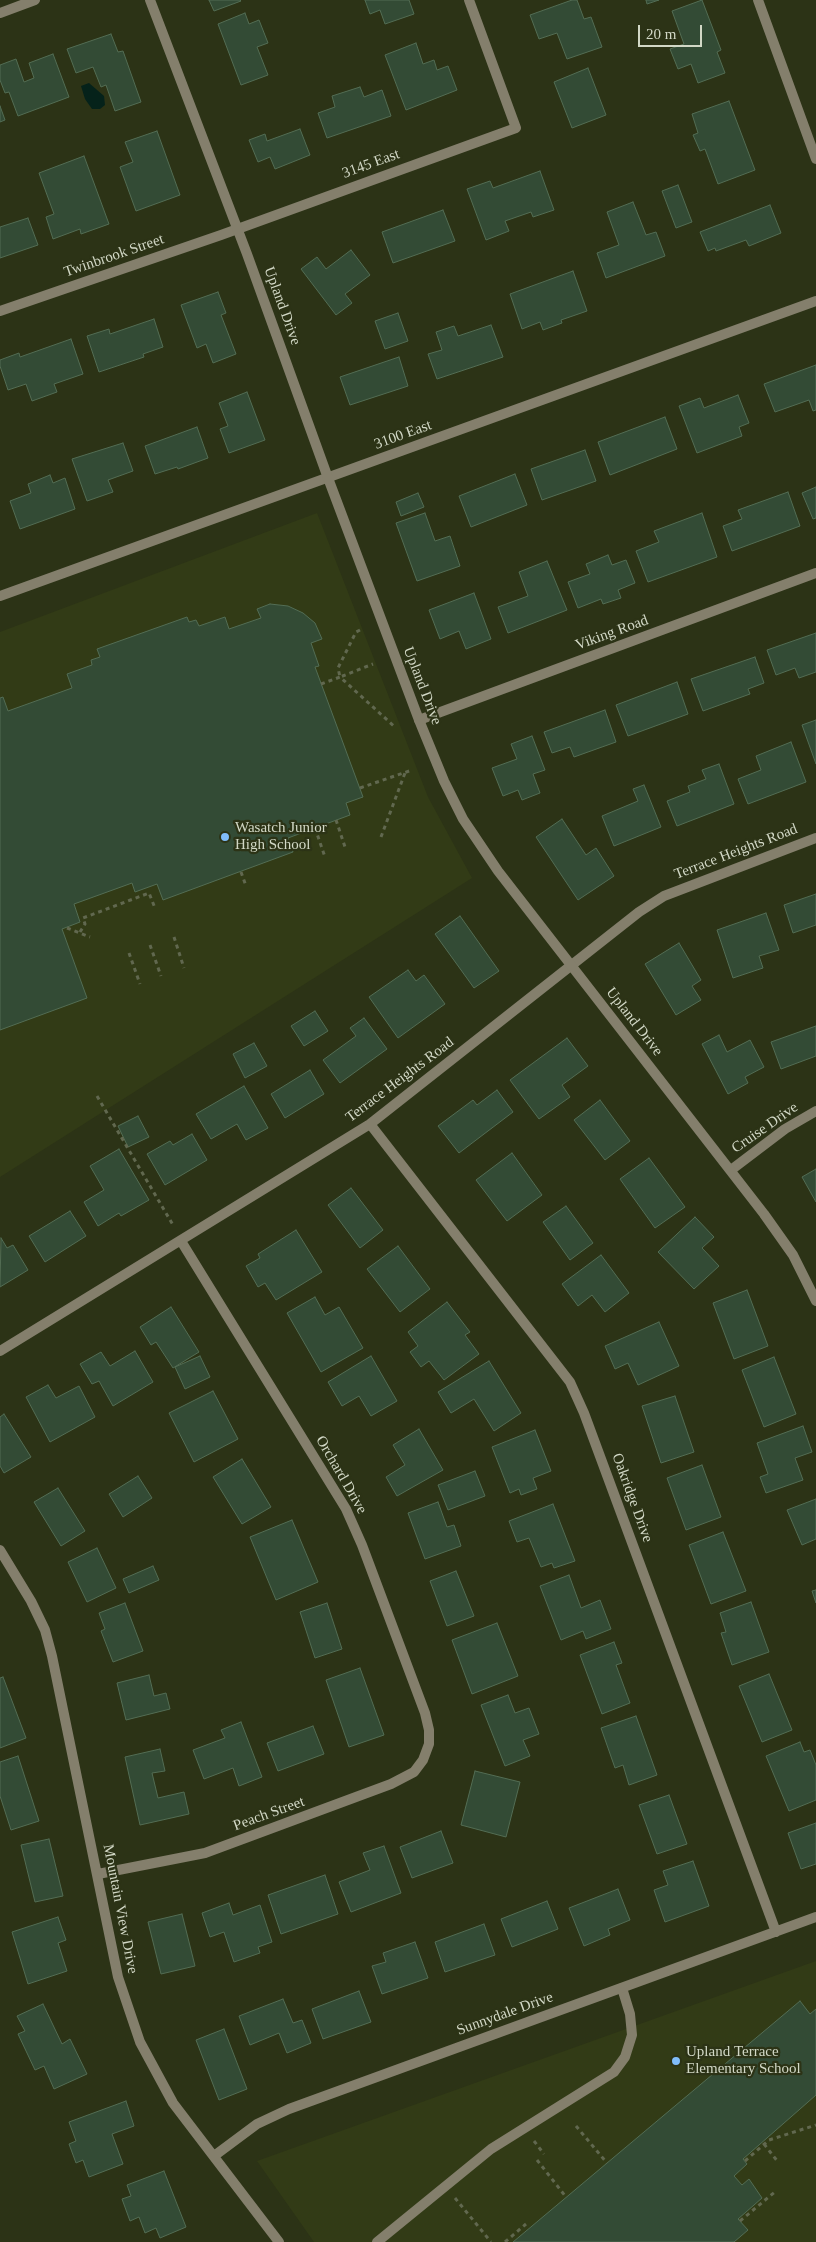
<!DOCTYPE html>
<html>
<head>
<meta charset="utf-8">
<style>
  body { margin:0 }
  #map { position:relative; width:816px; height:2242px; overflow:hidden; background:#2c3316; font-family:"Times New Roman",serif }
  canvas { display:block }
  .scale { position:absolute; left:638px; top:25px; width:64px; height:22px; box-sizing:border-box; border:2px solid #d2d8c6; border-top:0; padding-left:6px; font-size:15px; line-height:18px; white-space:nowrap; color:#d2d8c6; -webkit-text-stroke:4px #2c3316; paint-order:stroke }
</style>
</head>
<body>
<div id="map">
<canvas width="816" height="2242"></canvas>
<div class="scale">20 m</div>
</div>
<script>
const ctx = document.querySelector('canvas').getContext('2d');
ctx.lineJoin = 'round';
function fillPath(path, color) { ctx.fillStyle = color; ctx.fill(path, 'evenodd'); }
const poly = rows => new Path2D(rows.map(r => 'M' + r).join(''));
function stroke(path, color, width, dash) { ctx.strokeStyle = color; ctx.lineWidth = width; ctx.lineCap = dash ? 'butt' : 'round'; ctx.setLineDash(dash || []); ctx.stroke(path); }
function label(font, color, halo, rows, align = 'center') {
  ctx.font = font + ' "Times New Roman",serif'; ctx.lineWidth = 4.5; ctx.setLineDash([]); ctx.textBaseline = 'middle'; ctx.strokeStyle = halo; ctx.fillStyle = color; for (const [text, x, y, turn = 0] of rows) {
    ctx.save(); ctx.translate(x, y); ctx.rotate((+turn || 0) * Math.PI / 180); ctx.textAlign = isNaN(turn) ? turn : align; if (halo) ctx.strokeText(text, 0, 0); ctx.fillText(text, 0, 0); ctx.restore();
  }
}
fillPath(poly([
  [317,513,428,797,472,878,0,1177,0,632],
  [816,1961,816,2242,314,2242,257,2161]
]), '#323b16');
fillPath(poly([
  [89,83,104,96,105,105,100,109,92,109,85,99,81,86]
]), '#05221a');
const building = poly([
  [209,0,240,0,241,1,214,11,209,0],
  [365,0,409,0,414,14,385,24,380,10,370,14,365,0],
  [572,0,577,0,584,19,591,17,602,47,567,59,557,33,539,39,530,15,572,0],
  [646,0,659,0,647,4,646,0],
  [702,0,721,50,717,52,725,73,698,83,691,64,678,69,670,49,684,44,672,11,702,0],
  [245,13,249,24,259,20,268,43,257,47,268,75,241,85,218,24,245,13],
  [111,34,118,52,123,51,141,102,115,111,106,85,101,87,93,67,76,73,67,49,111,34],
  [416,43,423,64,434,60,437,70,448,66,457,90,406,110,385,55,416,43],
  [53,54,69,97,18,116,9,92,5,93,0,80,0,65,16,59,24,82,34,78,29,63,53,54],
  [588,68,606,115,572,128,554,82,588,68],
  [360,87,364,97,382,90,391,116,327,138,318,113,335,107,332,96,360,87],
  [729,101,755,170,718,184,705,149,700,151,693,135,698,133,692,114,729,101],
  [0,106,5,120,0,122,0,106],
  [300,129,310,155,275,169,270,157,258,162,249,140,265,134,267,141,300,129],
  [157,131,180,195,136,211,120,167,133,162,125,142,157,131],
  [84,156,109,224,81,234,80,229,53,239,46,217,54,214,39,173,84,156],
  [540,171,554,210,533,217,531,212,505,221,509,231,486,240,467,189,490,181,493,188,540,171],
  [678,185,692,222,676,228,662,191,678,185],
  [633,202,646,235,656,232,665,256,606,278,597,253,619,245,607,212,633,202],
  [770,205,781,233,749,246,746,240,716,251,715,248,708,251,700,232,770,205],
  [443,210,455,241,393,263,382,232,443,210],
  [28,218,38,245,0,258,0,227,28,218],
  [351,250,370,275,345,294,352,303,336,315,301,269,317,257,326,269,351,250],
  [573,271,587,311,561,320,562,323,543,330,540,322,522,329,510,294,573,271],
  [218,292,226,313,221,315,236,354,213,363,206,344,197,348,181,305,218,292],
  [398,313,408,341,385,349,375,321,398,313],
  [154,319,163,347,143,354,144,357,99,372,87,336,109,329,110,334,154,319],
  [491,325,503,357,437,379,428,354,442,350,436,332,454,326,458,336,491,325],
  [71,339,83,374,54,384,57,392,32,401,26,384,8,390,0,366,0,360,19,353,20,357,71,339],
  [399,357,408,386,350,405,340,377,399,357],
  [816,365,816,410,813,411,809,400,775,412,764,384,816,365],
  [247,392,265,440,229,453,220,429,228,426,219,403,247,392],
  [738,395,749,423,739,427,742,436,697,453,679,406,700,398,704,408,738,395],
  [665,417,677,449,610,475,598,442,665,417],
  [197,427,208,458,178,469,177,467,155,474,145,446,197,427],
  [123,443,133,471,108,480,113,492,87,501,72,459,123,443],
  [585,450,596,481,542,500,531,469,585,450],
  [515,474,527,505,471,527,459,496,515,474],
  [50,475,53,483,65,478,75,509,20,529,10,501,31,493,28,484,50,475],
  [816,487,816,518,813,519,802,493,816,487],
  [788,492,800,526,732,551,723,526,742,519,738,510,788,492],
  [418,493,424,507,401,516,396,502,418,493],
  [425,513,435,541,450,536,460,566,417,581,396,523,425,513],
  [702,513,717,557,648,582,636,551,659,542,654,531,702,513],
  [608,555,612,565,626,560,635,583,618,590,621,598,603,604,601,599,578,608,568,582,590,574,586,564,608,555],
  [547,561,567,610,508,633,498,607,528,596,519,572,547,561],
  [474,593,491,639,466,649,459,631,440,639,429,610,474,593],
  [270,604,288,606,303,613,315,623,322,639,311,643,319,666,315,667,363,797,346,803,350,815,288,838,293,852,163,900,157,884,135,892,132,883,74,904,80,922,62,929,87,998,0,1030,0,698,3,697,8,711,72,688,67,674,92,665,91,660,100,657,97,649,187,617,189,622,196,620,199,626,225,617,229,629,261,618,257,609,270,604],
  [816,633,816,672,799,678,795,668,776,675,767,650,816,633],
  [755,657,764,683,748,689,750,694,703,711,691,679,755,657],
  [677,682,688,714,628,736,616,705,677,682],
  [605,710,616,742,574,757,570,747,552,753,544,732,605,710],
  [816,720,816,764,802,725,816,720],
  [532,736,545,770,533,774,540,793,522,800,518,790,503,796,492,768,517,759,511,744,532,736],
  [791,742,806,782,748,804,738,779,761,770,756,756,791,742],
  [719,764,734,804,677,826,667,801,690,792,688,786,706,779,702,770,719,764],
  [644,785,661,827,614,846,602,816,638,801,633,789,644,785],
  [562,819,586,855,596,848,614,876,578,900,536,837,562,819],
  [816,894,816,925,793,933,784,905,816,894],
  [766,913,779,950,759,956,763,968,733,978,717,930,766,913],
  [460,916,499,971,474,988,435,934,460,916],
  [679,943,701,980,692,986,701,1000,676,1015,645,964,679,943],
  [408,970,416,981,424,975,445,1004,398,1038,369,997,408,970],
  [315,1011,328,1031,304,1046,291,1026,315,1011],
  [364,1018,387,1049,340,1083,323,1060,356,1036,350,1028,364,1018],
  [816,1026,816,1056,781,1069,771,1042,816,1026],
  [719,1035,727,1052,750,1040,764,1067,745,1077,748,1083,728,1094,702,1044,719,1035],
  [567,1038,588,1066,562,1085,570,1097,539,1119,510,1080,567,1038],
  [254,1043,267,1066,245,1078,233,1054,254,1043],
  [310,1070,324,1094,285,1118,271,1094,310,1070],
  [244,1086,268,1128,246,1140,237,1124,211,1139,196,1114,244,1086],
  [497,1090,513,1112,459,1153,438,1126,473,1100,477,1105,497,1090],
  [600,1100,630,1141,605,1160,574,1120,600,1100],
  [138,1116,149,1137,128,1147,118,1126,138,1116],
  [192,1134,207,1160,165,1185,147,1154,170,1141,173,1145,192,1134],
  [119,1149,149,1200,121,1216,119,1213,98,1226,84,1202,104,1190,90,1166,119,1149],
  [512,1153,542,1195,507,1221,476,1180,512,1153],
  [649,1158,685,1207,655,1228,620,1179,649,1158],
  [816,1169,816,1202,802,1177,816,1169],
  [351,1188,383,1230,360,1248,328,1205,351,1188],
  [566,1206,593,1243,570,1260,543,1222,566,1206],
  [70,1211,86,1236,45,1262,29,1236,70,1211],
  [695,1217,714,1237,702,1248,719,1266,694,1289,658,1252,695,1217],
  [296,1230,322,1272,276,1300,265,1283,258,1287,246,1266,260,1258,258,1254,296,1230],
  [1,1238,7,1248,13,1245,28,1270,0,1287,1,1238],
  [398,1246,430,1289,400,1312,367,1269,398,1246],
  [601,1255,629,1293,605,1312,592,1295,578,1306,562,1284,601,1255],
  [747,1290,768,1346,734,1359,713,1303,747,1290],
  [315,1297,325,1315,339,1307,363,1348,321,1372,287,1313,315,1297],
  [447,1302,470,1332,465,1335,479,1354,444,1380,429,1361,421,1367,410,1352,418,1346,408,1332,447,1302],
  [171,1307,199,1352,173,1368,156,1342,151,1345,140,1327,171,1307],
  [659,1322,679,1366,638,1385,628,1363,615,1369,605,1346,659,1322],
  [135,1351,153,1382,113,1406,99,1381,92,1384,80,1364,101,1352,110,1366,135,1351],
  [200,1356,210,1377,185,1389,175,1367,200,1356],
  [371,1356,397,1401,371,1416,359,1396,342,1406,328,1382,371,1356],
  [774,1357,796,1414,764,1427,742,1370,774,1357],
  [489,1361,521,1413,494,1431,474,1399,451,1413,438,1392,489,1361],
  [48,1385,56,1398,79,1386,95,1417,50,1442,26,1397,48,1385],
  [213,1391,238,1439,194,1462,169,1413,213,1391],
  [675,1396,694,1452,661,1463,642,1406,675,1396],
  [4,1414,31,1457,4,1473,0,1466,0,1417,4,1414],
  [803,1426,812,1452,795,1458,803,1480,766,1493,760,1477,768,1474,757,1443,803,1426],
  [419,1429,443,1470,397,1496,386,1477,405,1465,393,1445,419,1429],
  [535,1430,551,1471,533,1478,537,1489,521,1495,519,1489,510,1493,492,1447,535,1430],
  [242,1459,271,1507,242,1524,213,1477,242,1459],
  [702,1465,721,1517,686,1530,667,1478,702,1465],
  [475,1471,485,1496,448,1510,438,1485,475,1471],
  [138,1476,152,1498,123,1517,109,1494,138,1476],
  [58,1488,85,1531,61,1546,34,1502,58,1488],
  [816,1499,816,1539,802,1545,787,1510,816,1499],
  [438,1502,447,1527,454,1525,461,1546,425,1559,408,1513,438,1502],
  [553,1504,575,1561,554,1568,552,1563,541,1567,529,1538,517,1542,509,1521,553,1504],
  [292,1520,318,1582,276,1600,250,1537,292,1520],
  [723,1532,746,1591,711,1604,689,1545,723,1532],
  [97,1548,116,1588,87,1602,68,1562,97,1548],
  [153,1566,159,1580,129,1593,123,1579,153,1566],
  [456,1571,474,1616,447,1626,430,1581,456,1571],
  [569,1575,581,1608,600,1600,611,1629,586,1639,583,1631,561,1640,540,1586,569,1575],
  [816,1590,816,1603,812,1591,816,1590],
  [751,1602,769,1652,732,1665,721,1633,726,1632,720,1613,751,1602],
  [125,1603,143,1651,113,1662,101,1631,105,1629,99,1613,125,1603],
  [327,1603,342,1649,315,1658,300,1612,327,1603],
  [497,1623,518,1676,472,1694,452,1640,497,1623],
  [614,1642,622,1663,616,1665,630,1703,602,1714,580,1655,614,1642],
  [360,1668,384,1735,349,1747,326,1680,360,1668],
  [769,1674,792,1730,762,1742,739,1686,769,1674],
  [149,1675,154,1696,166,1693,170,1709,126,1720,117,1683,149,1675],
  [3,1677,26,1738,0,1748,0,1678,3,1677],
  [508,1695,515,1713,529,1708,539,1734,523,1740,530,1756,505,1766,481,1705,508,1695],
  [636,1716,657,1775,629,1785,623,1765,615,1768,601,1728,636,1716],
  [241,1722,262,1777,239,1786,233,1768,204,1779,193,1750,225,1738,221,1730,241,1722],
  [313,1726,324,1754,278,1771,267,1743,313,1726],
  [800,1742,804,1752,810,1750,816,1765,816,1800,789,1811,766,1756,800,1742],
  [160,1749,165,1771,152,1773,158,1798,184,1792,189,1814,140,1825,125,1757,160,1749],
  [18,1756,39,1821,11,1830,0,1796,0,1762,18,1756],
  [475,1771,520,1782,506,1837,461,1825,475,1771],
  [669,1795,687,1844,657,1854,639,1805,669,1795],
  [816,1823,816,1864,801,1869,788,1833,816,1823],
  [441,1831,453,1863,412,1878,400,1847,441,1831],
  [49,1839,63,1896,35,1902,21,1845,49,1839],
  [384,1846,401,1893,351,1912,339,1882,370,1870,363,1853,384,1846],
  [693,1861,709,1906,665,1922,654,1890,668,1885,663,1871,693,1861],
  [325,1875,338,1914,281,1934,268,1895,325,1875],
  [618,1889,630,1920,608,1929,610,1935,584,1946,569,1908,618,1889],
  [547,1901,558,1929,512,1947,501,1919,547,1901],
  [229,1903,233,1915,260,1905,272,1942,258,1947,260,1953,234,1962,224,1932,210,1937,202,1913,229,1903],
  [182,1914,195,1966,161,1974,148,1922,182,1914],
  [58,1917,66,1940,58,1943,67,1971,28,1984,12,1932,58,1917],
  [484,1924,495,1955,445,1972,435,1942,484,1924],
  [415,1942,428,1978,382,1994,372,1966,386,1962,383,1953,415,1942],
  [359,1991,371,2022,323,2039,312,2009,359,1991],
  [283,1999,293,2023,302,2020,311,2043,287,2053,279,2033,250,2045,239,2016,283,1999],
  [800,2001,810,2014,816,2009,816,2095,743,2159,747,2164,734,2176,742,2185,749,2179,762,2198,738,2219,748,2230,734,2242,513,2242,800,2001],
  [43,2004,62,2044,70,2039,87,2074,54,2089,44,2066,35,2070,18,2034,25,2031,17,2016,43,2004],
  [224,2029,247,2089,219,2100,196,2040,224,2029],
  [126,2101,134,2126,112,2134,123,2164,89,2177,83,2160,76,2163,69,2144,76,2141,69,2122,126,2101],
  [164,2171,186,2227,160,2238,156,2228,145,2233,139,2217,130,2221,122,2199,131,2196,127,2185,164,2171]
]);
fillPath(building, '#334b35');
stroke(building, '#536d54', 1);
stroke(poly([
  [360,630,356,632,338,668,340,677,373,664],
  [321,684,340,677,396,728],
  [360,788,412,770],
  [336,820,346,850],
  [315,828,325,857],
  [381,837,405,773],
  [241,872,246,886],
  [67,928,90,937],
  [80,932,85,924,83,918,149,893,155,908],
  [174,937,184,968],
  [150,945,161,976],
  [129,953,140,984],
  [97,1096,173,1225],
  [576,2126,607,2163],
  [534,2141,544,2154],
  [764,2144,778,2162],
  [537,2160,566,2197],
  [745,2161,769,2140,816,2125],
  [455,2198,491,2242],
  [740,2221,776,2191],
  [505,2242,526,2224]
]), '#61684f', 3, [4, 4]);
stroke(poly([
  [377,2242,491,2149,614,2072,625,2057,632,2035,630,2014,622,1988]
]), '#847f6c', 10);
stroke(poly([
  [758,0,816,159],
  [0,13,35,0],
  [0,311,221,235,516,128,469,0],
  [0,596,816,301],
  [419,720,816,573],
  [370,1124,570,1382,584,1413,776,1932],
  [731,1170,785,1129,816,1111],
  [0,1351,370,1124,639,912,664,896,816,838],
  [0,1550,31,1601,45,1630,52,1656,118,1977,140,2042,173,2103,279,2242],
  [98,1874,205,1853,391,1784,414,1772,423,1760,429,1744,429,1730,425,1713,362,1545,346,1509,181,1241],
  [214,2156,257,2124,289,2109,816,1917]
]), '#847f6c', 10);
stroke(poly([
  [150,0,247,254,328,478,419,720,444,781,463,819,498,871,764,1214,793,1255,816,1301]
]), '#847f6c', 10);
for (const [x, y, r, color] of [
  [225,837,5,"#80bdfa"],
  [676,2061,5,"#80bdfa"]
]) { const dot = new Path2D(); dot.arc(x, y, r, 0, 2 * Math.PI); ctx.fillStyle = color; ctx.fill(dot); stroke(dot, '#2c3316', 2); }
label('15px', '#d2d8c6', '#2c3316', [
  ["3145 East",371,164,-20],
  ["Twinbrook Street",114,256,-19],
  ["Upland Drive",282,306,70],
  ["3100 East",403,435,-20],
  ["Viking Road",612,633,-20],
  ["Upland Drive",422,686,69],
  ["Terrace Heights Road",736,852,-21],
  ["Upland Drive",634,1022,52],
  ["Terrace Heights Road",400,1080,-37],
  ["Cruise Drive",765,1128,-35],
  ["Orchard Drive",341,1475,60],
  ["Oakridge Drive",632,1498,70],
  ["Peach Street",269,1814,-20],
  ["Mountain View Drive",120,1909,79],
  ["Sunnydale Drive",505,2014,-20]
]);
label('15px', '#d2d8c6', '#2c3316', [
  ["Wasatch Junior",235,828],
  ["High School",235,845],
  ["Upland Terrace",686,2052],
  ["Elementary School",686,2069]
], 'left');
</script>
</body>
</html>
